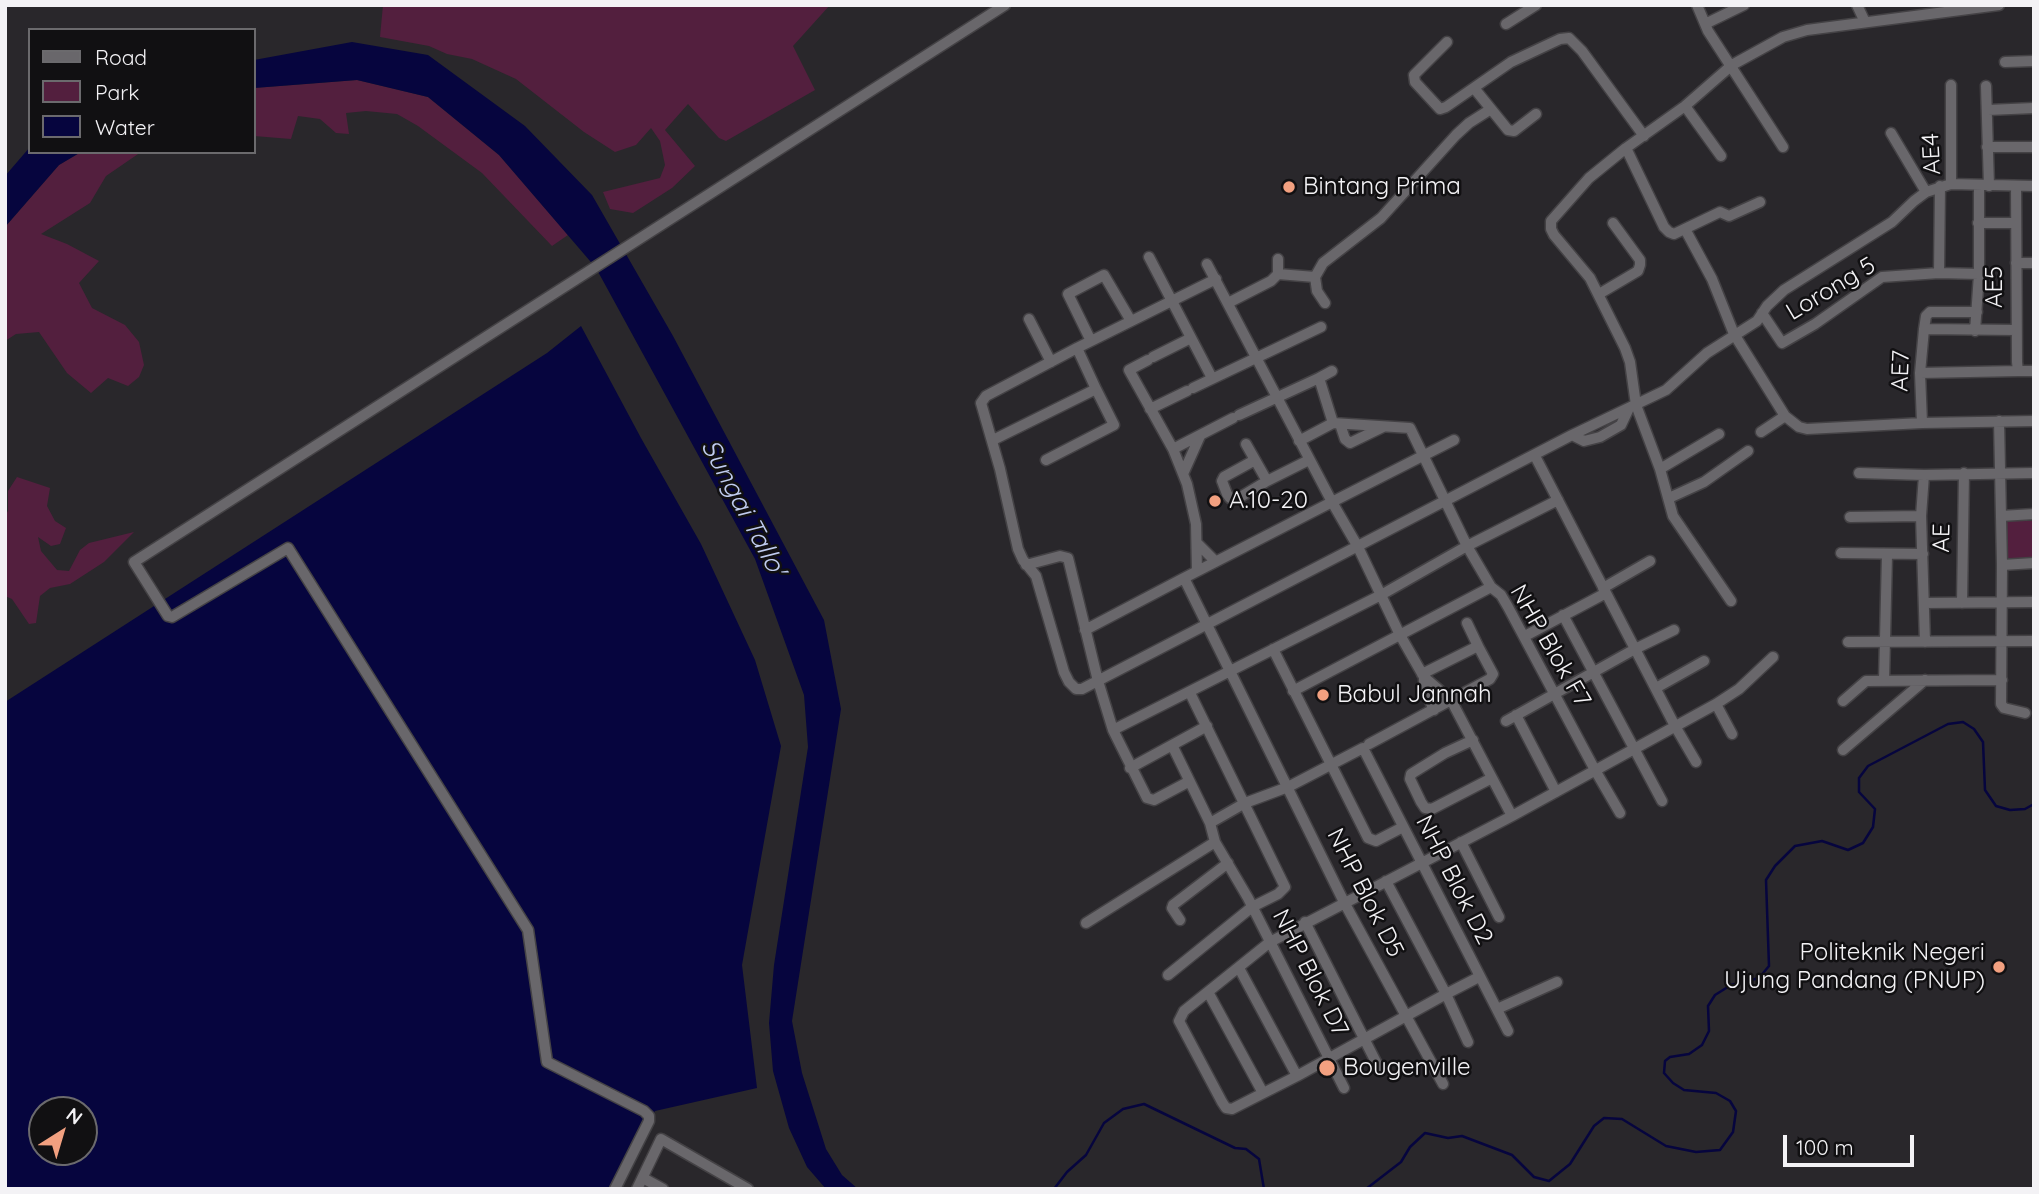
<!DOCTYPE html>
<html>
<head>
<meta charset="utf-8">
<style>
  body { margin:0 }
  #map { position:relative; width:2039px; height:1194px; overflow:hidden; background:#29272b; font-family:Quicksand,sans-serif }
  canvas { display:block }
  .frame { position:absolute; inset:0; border:7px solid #f3f2f5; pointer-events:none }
  .legend { position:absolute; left:28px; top:28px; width:228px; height:126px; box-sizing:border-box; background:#111012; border:2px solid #6b6a6d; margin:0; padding:9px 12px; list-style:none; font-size:21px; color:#f3f2f5 }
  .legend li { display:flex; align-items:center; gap:14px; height:35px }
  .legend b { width:35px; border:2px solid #6b6a6d }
  .north { position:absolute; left:28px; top:1096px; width:70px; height:70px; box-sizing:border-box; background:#111012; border:2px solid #6b6a6d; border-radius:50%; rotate:37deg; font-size:19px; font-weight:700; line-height:28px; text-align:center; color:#f3f2f5 }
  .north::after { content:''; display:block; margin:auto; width:24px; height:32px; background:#f2a080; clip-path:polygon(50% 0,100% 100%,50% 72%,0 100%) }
  .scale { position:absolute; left:1783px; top:1135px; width:131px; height:32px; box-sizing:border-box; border:4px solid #f3f2f5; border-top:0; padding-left:9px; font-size:21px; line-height:24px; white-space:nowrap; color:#f3f2f5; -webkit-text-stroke:5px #111012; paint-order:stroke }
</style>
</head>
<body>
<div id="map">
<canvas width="2039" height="1194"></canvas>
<div class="frame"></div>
<ul class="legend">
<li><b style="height:9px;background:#69676b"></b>Road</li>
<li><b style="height:19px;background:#531f3e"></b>Park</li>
<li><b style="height:19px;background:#06053e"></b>Water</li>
</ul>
<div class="north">N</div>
<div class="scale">100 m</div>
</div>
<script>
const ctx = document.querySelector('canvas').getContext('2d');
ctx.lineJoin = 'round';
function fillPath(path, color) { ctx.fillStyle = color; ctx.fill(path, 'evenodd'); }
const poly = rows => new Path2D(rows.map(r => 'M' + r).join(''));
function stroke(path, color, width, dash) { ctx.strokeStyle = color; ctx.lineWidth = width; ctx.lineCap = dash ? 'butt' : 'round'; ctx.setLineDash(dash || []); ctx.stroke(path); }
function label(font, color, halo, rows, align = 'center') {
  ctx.font = font + ' Quicksand,sans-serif'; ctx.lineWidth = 5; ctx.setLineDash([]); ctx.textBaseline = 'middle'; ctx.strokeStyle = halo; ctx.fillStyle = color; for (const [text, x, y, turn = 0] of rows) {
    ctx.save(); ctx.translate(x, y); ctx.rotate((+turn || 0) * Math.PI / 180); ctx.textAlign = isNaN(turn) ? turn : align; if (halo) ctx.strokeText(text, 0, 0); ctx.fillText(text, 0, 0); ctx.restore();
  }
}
fillPath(poly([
  [383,5,830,5,793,46,815,90,726,141,719,138,688,104,665,130,695,166,672,188,633,213,610,209,603,192,660,178,665,165,660,141,651,128,636,145,615,152,584,132,516,79,472,59,447,54,429,46,380,37],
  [357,80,428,97,499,155,568,235,552,246,482,173,418,126,397,114,366,111,346,113,349,134,336,133,320,119,298,116,291,139,254,136,254,88],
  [81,152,141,152,106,176,90,203,41,234,67,244,99,261,79,283,92,308,125,325,139,342,144,365,139,377,128,386,108,378,91,393,67,373,39,332,16,334,5,341,5,227,59,165],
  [17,477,50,488,47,506,55,521,66,528,60,544,51,546,38,537,41,551,57,570,69,571,80,550,89,543,134,532,104,562,70,584,50,588,40,596,36,623,29,624,12,599,5,596,5,515,8,511,8,491],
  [2005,519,2032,521,2034,525,2034,559,2007,560]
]), '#531f3e');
fillPath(poly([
  [352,42,428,55,525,126,592,195,673,336,824,620,841,709,792,1021,802,1073,826,1149,842,1175,858,1189,826,1189,807,1167,789,1128,773,1071,769,1023,774,965,808,747,804,695,755,559,596,268,499,155,428,97,357,80,254,88,254,60],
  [30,147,30,152,81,152,59,165,5,227,5,176],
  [581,326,641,438,701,544,755,660,781,746,742,965,757,1088,655,1111,611,1189,5,1189,5,702,547,353],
  [42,1110,84,1110,84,1152,42,1152]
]), '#06053e');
stroke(poly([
  [1054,1189,1067,1172,1086,1155,1104,1123,1123,1109,1144,1104,1235,1148,1246,1149,1259,1159,1264,1189],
  [1366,1189,1401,1162,1410,1147,1425,1133,1448,1138,1462,1136,1512,1155,1534,1177,1549,1181,1570,1164,1594,1126,1604,1118,1622,1119,1666,1146,1696,1152,1720,1150,1733,1132,1736,1111,1730,1101,1716,1093,1684,1090,1673,1083,1664,1073,1665,1061,1670,1057,1689,1054,1702,1045,1709,1031,1708,1006,1715,995,1731,985,1759,978,1769,966,1766,880,1775,866,1795,846,1822,841,1848,850,1863,843,1873,827,1875,809,1859,792,1859,778,1868,766,1948,724,1963,722,1974,729,1983,742,1985,790,1996,806,2010,810,2025,809,2034,804]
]), '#06053e', 2.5);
const minor = poly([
  [1697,5,1708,31,1783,147],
  [1857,5,1865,22],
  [1506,24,1536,5],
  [1705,24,1744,5],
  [1447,42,1414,75,1415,82,1440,109,1446,107,1511,62,1560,39,1569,38,1582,51,1644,136],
  [2005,62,2034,61],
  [1951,85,1951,184,2034,186],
  [1986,86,1989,186],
  [1474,88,1508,130,1514,131,1536,114],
  [1685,106,1721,156],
  [1988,110,2034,108],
  [1891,133,1926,192],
  [1987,147,2034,147],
  [1626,148,1664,227,1669,232,1674,234,1720,212,1729,216,1760,202],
  [1940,186,1939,273,1979,274],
  [2016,186,2017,362,2018,371,2034,371],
  [1978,223,2016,223],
  [1685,229,1712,279,1734,334,1785,416,1799,427,1807,429,1922,423,2034,421],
  [1149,257,1212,378],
  [2016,263,2034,263],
  [1207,264,1332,502,1454,440],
  [1278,274,1315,277],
  [1216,279,1077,348,986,396,981,403,1000,469,1018,549,1023,560,1036,576,1064,672,1069,682,1076,689,1082,689,1572,435,1666,390,1707,353,1757,321,1767,306,1784,290,1892,222,1914,201,1926,192,1951,184],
  [1599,294,1638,271,1640,265,1640,260,1613,223],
  [1228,303,1271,281,1278,274,1278,259],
  [1325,303,1317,291,1315,277,1323,263,1381,218,1456,135,1469,123,1491,109],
  [1762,313,1782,343,1815,324,1882,277,1939,273],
  [1029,319,1051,362],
  [1924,329,1926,316,1930,312,1977,312],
  [1975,331,1979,274,1979,186],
  [1091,341,1068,294,1104,275,1131,321],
  [1153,357,1191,338],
  [1148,360,1129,370,1173,449,1187,484,1196,524,1197,571],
  [1920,373,2018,371],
  [1319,378,1332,371],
  [1193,388,1321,327],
  [1150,409,1187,391],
  [1239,415,1319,378,1333,423,1410,428,1467,546,1491,587],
  [1999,421,2002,565,2001,704,2004,708,2025,713],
  [1922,423,1920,373,1924,329,2016,330],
  [1340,424,1345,439,1350,443,1383,427],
  [1761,432,1785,416],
  [1572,435,1584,441,1600,437,1621,425,1629,408],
  [993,440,1096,389,1077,348],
  [1299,441,1333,423],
  [1246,444,1267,481,1309,460],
  [1173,449,1233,418],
  [1535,456,1675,726,1696,762],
  [1046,460,1114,425,1096,389],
  [1255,460,1224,477,1222,481,1227,494,1230,498,1237,499,1267,481],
  [1660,469,1719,434],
  [1859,473,1924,475],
  [1183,474,1200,436],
  [1669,498,1704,482,1748,451],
  [2001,516,2034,514],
  [1850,517,1921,516],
  [1198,544,1215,561],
  [1841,553,1923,554],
  [1026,565,1060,556,1068,558,1098,681,1113,730,1147,798,1154,800,1188,782],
  [2002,565,2034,563],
  [1184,578,1332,502,1358,547,1400,635,1424,677,1424,688,1434,710],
  [1603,588,1650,561],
  [1731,601,1673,516,1660,469,1636,405,1630,362,1625,348,1590,278,1554,235,1551,229,1551,221,1589,178,1626,148,1685,106,1732,65,1783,37,1807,30,1999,5],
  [1924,603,2034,602],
  [1962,603,1964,473],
  [1563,615,1662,801],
  [1467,623,1478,646],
  [1085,630,1184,578,1344,902,1443,1084],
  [1525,636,1606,593],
  [1848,642,2034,641],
  [1925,642,1921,516,1924,475,2034,473],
  [1273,649,1368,838,1376,841,1403,827],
  [1424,677,1451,700,1512,816],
  [1884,681,1887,555],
  [1656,688,1704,661],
  [1293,691,1491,587,1501,595,1508,607,1595,770,1620,813],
  [1843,701,1866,681,2002,680],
  [1716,704,1732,734],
  [1516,715,1556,792],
  [1506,721,1635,649,1674,630],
  [1113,730,1381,595,1467,546,1558,500],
  [1473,740,1445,753,1411,774,1410,779,1421,802,1425,808,1432,809,1492,778],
  [1369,744,1490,679,1493,674,1478,646,1422,674],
  [1172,745,1210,823,1245,803,1288,787,1363,748,1508,1031],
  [1843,750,1925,680],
  [1130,768,1207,726],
  [1210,823,1215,842,1248,898,1344,1088],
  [1461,842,1499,917],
  [1386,881,1446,994,1468,1042],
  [1180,920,1172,908,1173,905,1228,863],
  [1305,922,1379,1068],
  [1086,923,1215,842],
  [1239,968,1297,1076],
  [1168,975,1252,907,1278,894,1285,887,1190,693],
  [1479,977,1446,994,1297,1076,1232,1109,1226,1108,1222,1102,1179,1021,1184,1011,1270,942,1512,816,1716,704,1739,689,1773,657],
  [1208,992,1263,1093],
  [1497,1009,1557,982],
  [643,1178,663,1189],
  [615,1189,649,1121,649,1116,644,1111,547,1062,528,930,288,548,172,617,168,616,134,562,1005,5],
  [637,1189,661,1139,748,1189]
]);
stroke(minor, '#444245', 13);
stroke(minor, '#69676b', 10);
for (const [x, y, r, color] of [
  [1289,187,7,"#f2a080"],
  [1215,501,7,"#f2a080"],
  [1323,695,7,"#f2a080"],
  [1999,967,7,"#f2a080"],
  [1327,1068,9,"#f2a080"]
]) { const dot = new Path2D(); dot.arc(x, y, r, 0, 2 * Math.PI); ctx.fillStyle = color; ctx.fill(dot); stroke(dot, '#111012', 2.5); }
label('24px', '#f3f2f5', '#111012', [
  ["AE4",1932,154,-93],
  ["AE5",1995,287,-90],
  ["Lorong 5",1831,289,-31],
  ["AE7",1901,371,-88],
  ["AE",1942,538,-89],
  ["NHP Blok F7",1550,646,60],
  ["NHP Blok D2",1454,880,63],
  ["NHP Blok D5",1365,893,63],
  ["NHP Blok D7",1310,973,63]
]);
label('24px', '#f3f2f5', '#111012', [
  ["Bintang Prima",1303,187],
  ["A.10-20",1229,501],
  ["Babul Jannah",1337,695],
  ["Politeknik Negeri",1985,953,"right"],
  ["Ujung Pandang (PNUP)",1985,981,"right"],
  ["Bougenville",1343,1068]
], 'left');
label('italic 26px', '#c0ccf0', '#111012', [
  ["Sungai Tallo'",743,508,62]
]);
</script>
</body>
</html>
